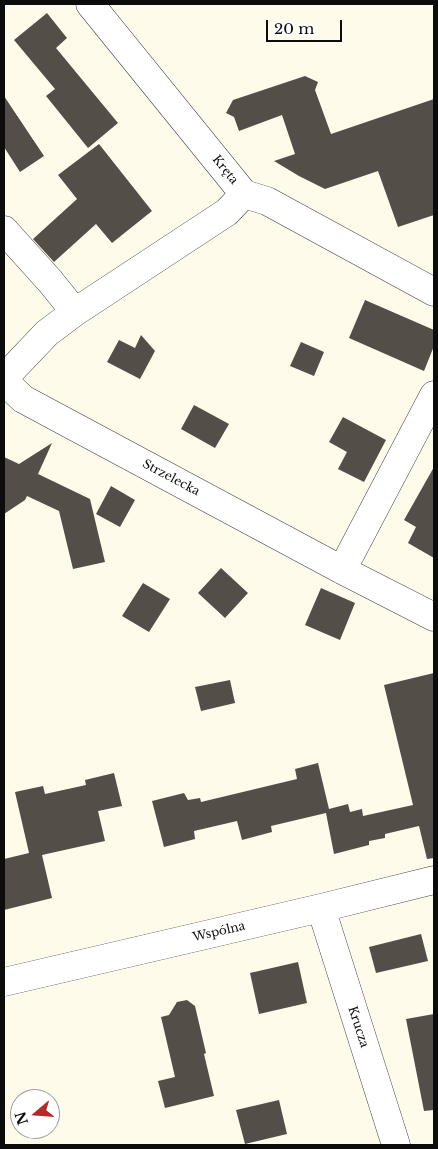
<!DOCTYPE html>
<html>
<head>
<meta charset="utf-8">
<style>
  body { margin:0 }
  #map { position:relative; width:438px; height:1149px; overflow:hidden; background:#fefbeb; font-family:"Libre Baskerville",serif }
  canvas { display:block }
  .frame { position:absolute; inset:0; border:5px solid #0c0c0c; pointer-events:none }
  .north { position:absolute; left:10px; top:1089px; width:50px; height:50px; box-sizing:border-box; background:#fff; border:1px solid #9e9e9e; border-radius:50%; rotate:252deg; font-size:14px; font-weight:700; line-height:20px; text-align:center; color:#0c0c0c }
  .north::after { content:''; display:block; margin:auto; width:18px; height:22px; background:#b62929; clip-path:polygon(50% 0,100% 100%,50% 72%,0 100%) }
  .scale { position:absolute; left:266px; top:20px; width:76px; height:22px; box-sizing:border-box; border:2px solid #0c0c0c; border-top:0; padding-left:6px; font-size:15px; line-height:18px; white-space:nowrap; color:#0c0c0c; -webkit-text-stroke:4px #fff; paint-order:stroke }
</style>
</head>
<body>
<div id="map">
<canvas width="438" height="1149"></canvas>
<div class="frame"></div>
<div class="north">N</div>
<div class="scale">20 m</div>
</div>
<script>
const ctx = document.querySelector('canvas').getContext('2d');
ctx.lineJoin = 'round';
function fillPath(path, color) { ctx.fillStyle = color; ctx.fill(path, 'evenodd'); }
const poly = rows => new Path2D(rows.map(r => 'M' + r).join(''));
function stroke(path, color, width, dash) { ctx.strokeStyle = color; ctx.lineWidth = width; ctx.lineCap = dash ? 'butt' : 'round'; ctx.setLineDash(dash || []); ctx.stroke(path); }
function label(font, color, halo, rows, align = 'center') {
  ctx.font = font + ' "Libre Baskerville",serif'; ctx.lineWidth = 5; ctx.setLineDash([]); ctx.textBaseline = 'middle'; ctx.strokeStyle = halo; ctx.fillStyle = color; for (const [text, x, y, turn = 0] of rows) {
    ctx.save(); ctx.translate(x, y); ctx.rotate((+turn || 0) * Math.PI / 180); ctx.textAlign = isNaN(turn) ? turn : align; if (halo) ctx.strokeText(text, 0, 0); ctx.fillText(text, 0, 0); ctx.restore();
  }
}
fillPath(poly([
  [47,13,67,38,56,48,118,123,88,148,46,96,55,89,14,40],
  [305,76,318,82,315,90,331,134,434,99,434,215,398,227,378,171,325,189,299,176,274,161,295,154,282,115,239,131,234,117,226,113,233,100],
  [4,96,44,156,20,172,4,147],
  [99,144,152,211,112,243,96,224,54,262,33,239,77,199,58,175],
  [365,300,434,330,434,346,424,371,349,338],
  [141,335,155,351,140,379,107,362,119,340,135,348],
  [301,342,324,352,314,376,290,366],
  [194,405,229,424,215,448,181,429],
  [343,417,386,440,364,482,338,469,347,452,329,442],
  [52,443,38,474,90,499,105,562,73,569,59,511,27,496,25,500,4,514,4,457,19,464],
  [434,467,434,558,408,543,416,527,404,520],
  [111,486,135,500,120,527,96,514],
  [221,568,248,593,225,618,198,593],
  [143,583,170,599,149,632,122,616],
  [321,588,355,603,340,640,305,625],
  [434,673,434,858,427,859,419,826,385,834,385,838,369,841,369,845,334,854,326,813,271,826,272,832,242,840,237,821,194,831,195,839,164,847,152,801,184,793,188,800,200,798,201,802,297,779,295,769,318,763,329,809,348,804,350,812,362,809,363,816,413,805,384,685],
  [230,680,235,703,201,711,195,687],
  [114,773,122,806,98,811,105,841,42,855,52,898,4,910,4,859,29,853,15,792,43,786,45,794,86,785,85,780],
  [421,934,428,961,376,973,369,947],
  [298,962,307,1003,259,1014,250,973],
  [187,1000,195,1006,206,1053,204,1054,214,1096,165,1108,158,1081,175,1077,161,1017,169,1015,177,1002],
  [434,1014,434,1110,424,1111,406,1019],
  [279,1100,287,1134,245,1144,236,1110]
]), '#544e49');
const minor = poly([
  [90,4,244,194,267,201,434,292],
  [4,230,50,281,75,312],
  [4,378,47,333,75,312,227,212,244,194],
  [4,381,23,399,342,570,434,617],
  [342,570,434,395],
  [321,908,396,1145],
  [4,982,321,908,434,880]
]);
stroke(minor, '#3f3f3f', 29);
stroke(minor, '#fff', 28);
label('12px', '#0c0c0c', '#fff', [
  ["Kręta",225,170,51],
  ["Strzelecka",171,478,28],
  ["Wspólna",219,932,-13],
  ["Krucza",358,1027,72]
]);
</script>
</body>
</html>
